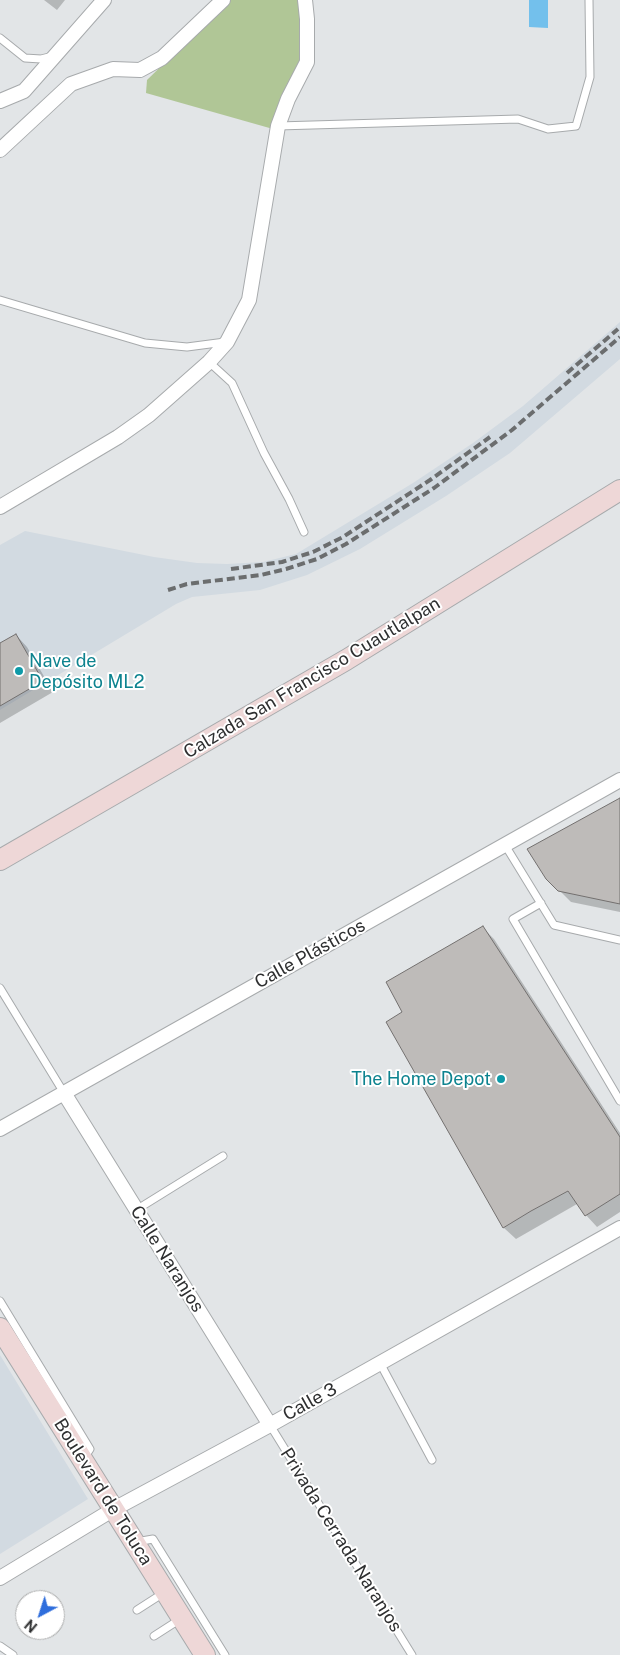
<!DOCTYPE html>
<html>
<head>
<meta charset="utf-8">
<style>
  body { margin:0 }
  #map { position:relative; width:620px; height:1655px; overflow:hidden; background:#e2e5e7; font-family:"Public Sans",sans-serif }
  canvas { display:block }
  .north { position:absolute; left:15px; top:1590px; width:50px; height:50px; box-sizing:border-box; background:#fff; border:1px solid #abacac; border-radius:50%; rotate:220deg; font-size:14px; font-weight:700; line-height:20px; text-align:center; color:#2e2f30 }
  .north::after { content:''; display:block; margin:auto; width:18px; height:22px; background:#2f6edc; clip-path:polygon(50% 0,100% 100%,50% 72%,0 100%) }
</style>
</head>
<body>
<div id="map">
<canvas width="620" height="1655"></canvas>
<div class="north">N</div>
</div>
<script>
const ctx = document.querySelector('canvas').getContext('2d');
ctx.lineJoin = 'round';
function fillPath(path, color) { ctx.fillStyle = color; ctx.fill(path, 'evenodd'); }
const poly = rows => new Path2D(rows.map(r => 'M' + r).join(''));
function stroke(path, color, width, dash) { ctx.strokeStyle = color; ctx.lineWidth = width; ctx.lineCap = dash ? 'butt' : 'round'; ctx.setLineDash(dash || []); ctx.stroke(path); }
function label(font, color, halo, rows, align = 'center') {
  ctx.font = font + ' "Public Sans",sans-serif'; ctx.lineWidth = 4; ctx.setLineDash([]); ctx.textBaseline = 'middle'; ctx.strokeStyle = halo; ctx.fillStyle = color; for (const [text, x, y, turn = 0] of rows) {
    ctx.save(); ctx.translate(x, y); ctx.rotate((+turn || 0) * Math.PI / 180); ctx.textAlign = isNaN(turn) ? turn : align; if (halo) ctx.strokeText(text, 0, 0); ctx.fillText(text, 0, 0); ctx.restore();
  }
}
fillPath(poly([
  [620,322,620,359,510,453,446,496,360,549,307,575,260,590,192,597,176,604,0,710,0,545,25,531,154,557,197,563,227,564,263,562,296,554,413,483,473,443,523,406],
  [0,1355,88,1499,0,1554]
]), '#d2dae1');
fillPath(poly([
  [229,0,300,0,305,61,273,129,146,93,147,80]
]), '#b0c696');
fillPath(poly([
  [529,0,548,0,548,28,529,27]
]), '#73c0ec');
fillPath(poly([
  [44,0,65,0,57,10],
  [16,635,27,647,53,692,0,723,0,645],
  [620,799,620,912,571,902,547,878],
  [483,928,494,939,620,1133,620,1212,597,1227,586,1215,577,1204,516,1239,504,1228,387,1022,403,1012]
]), '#0003');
const building = poly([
  [16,634,43,681,0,706,0,643,16,634],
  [620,798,620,904,558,891,546,879,527,849,620,798],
  [483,926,620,1137,620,1194,585,1216,568,1191,531,1211,503,1228,386,1022,402,1012,386,982,483,926]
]);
fillPath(building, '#bebbb9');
stroke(building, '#73706f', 1);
const lane = poly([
  [0,38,25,58,41,59,53,56],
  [278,126,518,119,548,129,576,126,590,77,589,0],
  [0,300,145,343,187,347,225,342],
  [209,362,232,383,264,453,289,499,304,532],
  [505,845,554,925,620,940],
  [541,903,513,919,620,1101],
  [0,988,64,1093],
  [136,1210,223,1156],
  [0,1301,90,1449,84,1458],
  [380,1363,432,1460],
  [270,1425,412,1655],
  [136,1542,153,1539,225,1655],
  [137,1610,165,1592],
  [154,1636,182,1618],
  [0,1646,13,1655]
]);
const street = poly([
  [0,101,24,91,104,0],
  [0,150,71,84,113,69,140,70,162,58,223,0],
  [0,507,118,437,149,415,209,362,227,342,249,300,278,126,288,99,307,62,307,19,305,0],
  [64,1093,270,1425],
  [0,1129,620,780],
  [0,1578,114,1509,270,1425,620,1228]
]);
const secondary = poly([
  [0,860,346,660,620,490],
  [0,1328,205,1655]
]);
stroke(lane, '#a7aaac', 9);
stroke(street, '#a7aaac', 16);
stroke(secondary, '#a7aaac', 22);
stroke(lane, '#fff', 7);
stroke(street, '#fff', 14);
stroke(secondary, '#eed7d7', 20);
stroke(poly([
  [567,373,618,329],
  [231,569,282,562,313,552,343,537,430,480,490,437],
  [168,590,187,584,261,575,286,569,317,559,346,544,434,488,512,430,620,337]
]), '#6b6d6e', 4, [8, 4]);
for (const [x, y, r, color] of [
  [19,671,5,"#0f9aa8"],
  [501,1079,5,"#0f9aa8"]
]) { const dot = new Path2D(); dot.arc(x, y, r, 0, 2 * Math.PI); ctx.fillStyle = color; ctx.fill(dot); stroke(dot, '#fff', 2); }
label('18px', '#0d838f', '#fff', [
  ["Nave de",29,661],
  ["Depósito ML2",29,682],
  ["The Home Depot",491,1079,"right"]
], 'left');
label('18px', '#2e2f30', '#fff', [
  ["Calzada San Francisco Cuautlalpan",312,678,-31],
  ["Calle Plásticos",310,954,-29],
  ["Calle Naranjos",167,1259,58],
  ["Calle 3",310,1402,-29],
  ["Boulevard de Toluca",103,1492,58],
  ["Privada Cerrada Naranjos",341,1540,58]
]);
</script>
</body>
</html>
